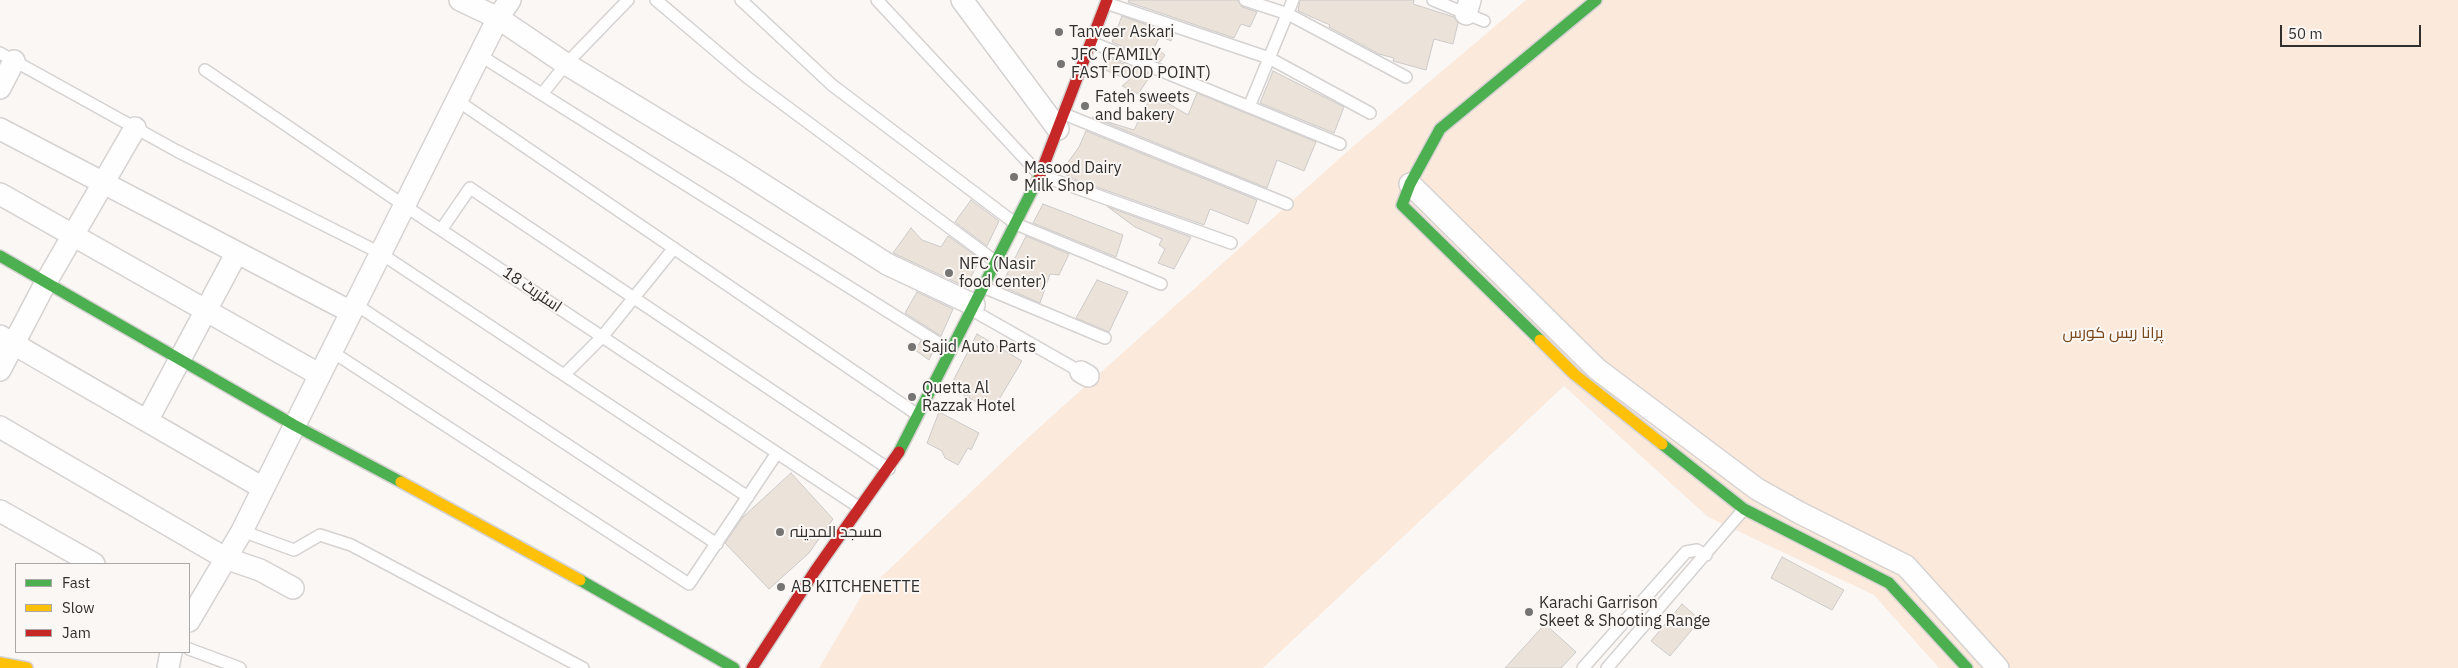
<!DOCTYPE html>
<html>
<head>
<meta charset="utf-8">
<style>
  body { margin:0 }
  #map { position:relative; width:2458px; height:668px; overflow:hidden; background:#faf7f5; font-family:"IBM Plex Sans",sans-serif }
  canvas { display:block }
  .legend { position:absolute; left:15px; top:563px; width:175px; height:90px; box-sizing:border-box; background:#fbf7f4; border:1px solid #aaa7a5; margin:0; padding:6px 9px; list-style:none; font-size:15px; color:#302f2e }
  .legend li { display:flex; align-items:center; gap:10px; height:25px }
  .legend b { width:25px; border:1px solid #aaa7a5 }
  .scale { position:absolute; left:2280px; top:25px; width:141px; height:22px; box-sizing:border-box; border:2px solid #302f2e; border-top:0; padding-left:6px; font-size:15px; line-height:18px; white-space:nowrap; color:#302f2e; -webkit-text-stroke:4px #fbf7f4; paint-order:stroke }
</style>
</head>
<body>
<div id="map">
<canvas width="2458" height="668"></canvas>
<ul class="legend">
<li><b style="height:6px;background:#4caf50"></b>Fast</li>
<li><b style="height:6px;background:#ffc107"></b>Slow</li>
<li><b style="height:6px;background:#c62828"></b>Jam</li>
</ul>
<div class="scale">50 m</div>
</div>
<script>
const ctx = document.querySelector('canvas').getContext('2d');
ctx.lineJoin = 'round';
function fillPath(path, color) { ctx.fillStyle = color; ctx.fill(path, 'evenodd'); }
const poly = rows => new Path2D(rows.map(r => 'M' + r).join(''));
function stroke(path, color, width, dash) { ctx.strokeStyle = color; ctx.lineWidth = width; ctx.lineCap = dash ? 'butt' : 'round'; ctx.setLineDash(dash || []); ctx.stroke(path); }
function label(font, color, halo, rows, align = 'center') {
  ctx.font = font + ' "IBM Plex Sans",Cairo,sans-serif'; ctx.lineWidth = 4; ctx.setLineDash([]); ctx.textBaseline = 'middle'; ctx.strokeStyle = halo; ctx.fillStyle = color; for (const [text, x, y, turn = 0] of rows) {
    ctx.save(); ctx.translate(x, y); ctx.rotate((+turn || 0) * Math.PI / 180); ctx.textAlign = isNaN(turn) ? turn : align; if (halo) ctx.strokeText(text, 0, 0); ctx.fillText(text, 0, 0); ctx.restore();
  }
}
fillPath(poly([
  [1526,0,2458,0,2458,668,1939,668,1874,595,1708,517,1564,386,1263,668,819,668,862,595,1031,435,1350,149]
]), '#fbe9dc');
const building = poly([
  [1129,0,1238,0,1242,7,1257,12,1250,27,1241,24,1234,38,1128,2,1129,0],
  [1300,0,1414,0,1413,4,1454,17,1458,23,1453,44,1434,39,1426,70,1393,61,1394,58,1379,54,1329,27,1330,25,1298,11,1300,0],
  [1122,16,1173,34,1171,41,1160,36,1149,58,1112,42,1122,16],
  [1160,51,1165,55,1160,62,1152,59,1160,51],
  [1107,57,1151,75,1138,94,1122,86,1129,80,1103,69,1107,57],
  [1273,71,1344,107,1334,133,1260,103,1273,71],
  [1197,93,1316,142,1304,171,1277,160,1267,188,1092,117,1134,130,1152,94,1188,115,1197,93],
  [1086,131,1257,200,1248,224,1210,209,1204,225,1074,179,1061,172,1079,147,1086,131],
  [971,200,999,221,987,246,955,222,971,200],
  [1043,204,1123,235,1116,257,1033,223,1043,204],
  [1108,207,1191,237,1174,269,1158,263,1165,249,1159,245,1162,239,1135,227,1108,207],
  [911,228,922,240,941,247,948,236,980,259,966,287,893,253,911,228],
  [1026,236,1069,254,1059,275,1050,274,1040,303,1001,286,1026,236],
  [1097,280,1128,292,1109,332,1076,318,1097,280],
  [917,292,953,309,941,336,905,313,917,292],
  [977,334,1022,361,992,411,950,387,977,334],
  [921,341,934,349,929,360,915,350,921,341],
  [939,412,979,433,971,450,968,448,958,465,945,458,942,451,927,443,939,412],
  [791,473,833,519,809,553,769,589,725,543,743,517,791,473],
  [1782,557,1844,590,1832,610,1771,578,1782,557],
  [1682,604,1700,620,1670,656,1651,641,1682,604],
  [1545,624,1576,652,1561,668,1505,668,1545,624]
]);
fillPath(building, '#ebe2da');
stroke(building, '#cccac9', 1);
const lane = poly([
  [656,0,748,78,996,262],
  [741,0,832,85,1016,224,1161,284],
  [877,0,1040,175,1231,243],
  [1245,0,1288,14,1406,77],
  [1433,0,1484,21],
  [1106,3,1269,58,1370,113],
  [1091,42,1340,144],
  [0,53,177,151,380,253,748,497],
  [481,56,951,351],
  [205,70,405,206,860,508],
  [542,94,566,64,628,0],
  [458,101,918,415],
  [1249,107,1293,0],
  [1064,114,1287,204],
  [441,230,470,188,889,469],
  [983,287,1105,338],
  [355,304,717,544],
  [972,310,1081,372],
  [331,351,689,584,777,453],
  [564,375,602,337,674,248],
  [242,531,294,550,320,535,351,545,583,668],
  [189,649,240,668],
  [1583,668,1686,552,1697,550,1706,555],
  [1607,668,1744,509]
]);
const street = poly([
  [460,0,498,18,566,64,734,166,887,264,974,305],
  [962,0,1058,129],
  [1466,14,1470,0],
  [0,88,14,61],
  [0,129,351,312],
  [1410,184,1597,369,1757,489,1800,513,1906,566,1998,668],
  [0,194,320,375],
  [0,336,263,488],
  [0,370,46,282,135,128],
  [1081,372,1088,376],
  [147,421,236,254],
  [0,427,225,558,260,570,293,588],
  [0,511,94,564],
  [189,621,242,531,498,18,510,0],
  [168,668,171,652]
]);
const fast = poly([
  [0,256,294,425,401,482],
  [1540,340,1402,205,1410,184,1440,129,1596,0],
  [1662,444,1744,509,1889,583,1967,668],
  [899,452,1040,175],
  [580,580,734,668]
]);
const slow = poly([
  [1540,340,1574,374,1662,444],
  [401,482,580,580],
  [0,663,27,668]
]);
const jam = poly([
  [1040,175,1107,0],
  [752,668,815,571,899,452]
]);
stroke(lane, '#d5d2d1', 14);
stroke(street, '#d5d2d1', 24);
stroke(fast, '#d5d2d1', 14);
stroke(slow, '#d5d2d1', 14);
stroke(jam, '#d5d2d1', 14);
stroke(lane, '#fefefe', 11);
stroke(street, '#fefefe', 21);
stroke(fast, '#4caf50', 11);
stroke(slow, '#ffc107', 11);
stroke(jam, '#c62828', 11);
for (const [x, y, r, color] of [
  [1059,32,5,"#777574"],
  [1061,64,5,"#777574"],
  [1085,106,5,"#777574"],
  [1014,177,5,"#777574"],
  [949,273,5,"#777574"],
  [912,347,5,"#777574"],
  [912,397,5,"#777574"],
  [780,532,5,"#777574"],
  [781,587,5,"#777574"],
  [1529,612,5,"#777574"]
]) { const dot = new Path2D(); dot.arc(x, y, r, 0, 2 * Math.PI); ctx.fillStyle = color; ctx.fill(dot); stroke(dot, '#fbf7f4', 2); }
label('16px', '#302f2e', '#fbf7f4', [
  ["Tanveer Askari",1069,32],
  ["JFC (FAMILY",1071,55],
  ["FAST FOOD POINT)",1071,73],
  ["Fateh sweets",1095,97],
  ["and bakery",1095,115],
  ["Masood Dairy",1024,168],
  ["Milk Shop",1024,186],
  ["NFC (Nasir",959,264],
  ["food center)",959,282],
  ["Sajid Auto Parts",922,347],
  ["Quetta Al",922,388],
  ["Razzak Hotel",922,406],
  ["مسجد المدینہ",790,532],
  ["AB KITCHENETTE",791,587],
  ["Karachi Garrison",1539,603],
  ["Skeet & Shooting Range",1539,621]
], 'left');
label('16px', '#302f2e', '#fbf7f4', [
  ["اسٹریٹ 18",532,290,34]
]);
label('16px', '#78471a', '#fbf7f4', [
  ["پرانا ریس کورس",2113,333]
]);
</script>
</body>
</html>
